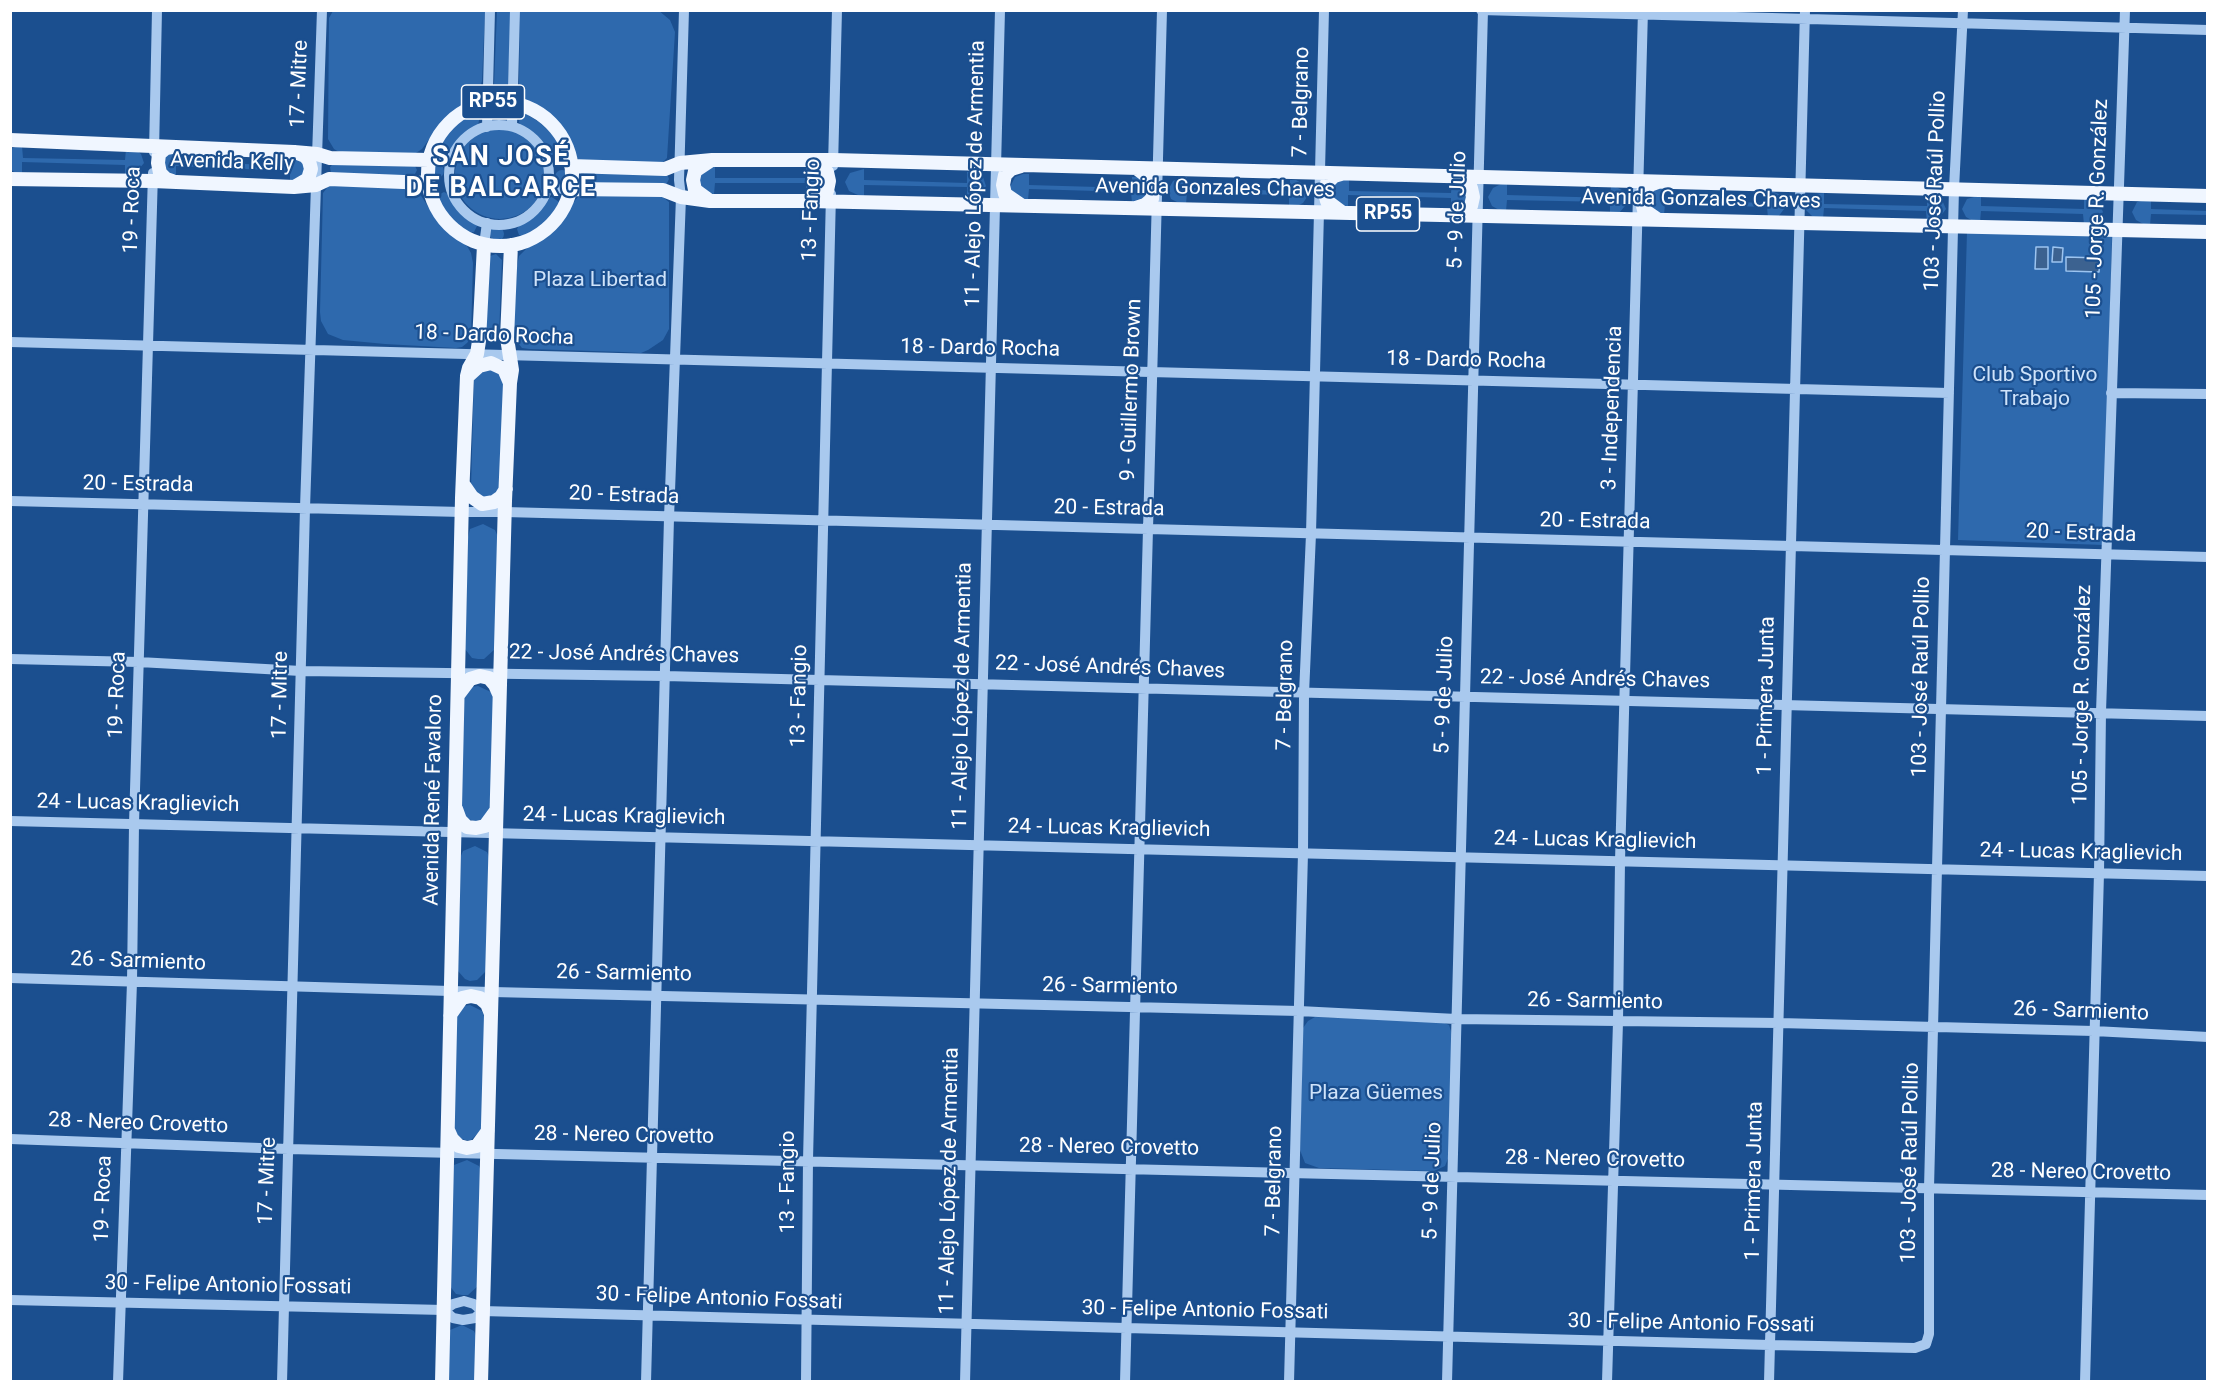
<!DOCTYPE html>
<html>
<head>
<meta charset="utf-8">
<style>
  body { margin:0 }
  #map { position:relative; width:2218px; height:1392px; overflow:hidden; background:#1b4f8f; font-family:Roboto,sans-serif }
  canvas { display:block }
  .frame { position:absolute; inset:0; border:12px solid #fff; pointer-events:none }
</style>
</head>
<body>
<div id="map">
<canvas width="2218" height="1392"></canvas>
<div class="frame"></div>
</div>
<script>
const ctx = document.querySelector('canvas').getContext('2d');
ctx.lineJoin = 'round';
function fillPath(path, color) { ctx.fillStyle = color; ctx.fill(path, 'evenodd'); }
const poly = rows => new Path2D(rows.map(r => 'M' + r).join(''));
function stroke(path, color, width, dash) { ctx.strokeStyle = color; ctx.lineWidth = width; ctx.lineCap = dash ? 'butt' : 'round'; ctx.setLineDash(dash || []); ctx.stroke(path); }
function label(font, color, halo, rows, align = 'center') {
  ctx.font = font + ' Roboto,sans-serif'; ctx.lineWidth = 4.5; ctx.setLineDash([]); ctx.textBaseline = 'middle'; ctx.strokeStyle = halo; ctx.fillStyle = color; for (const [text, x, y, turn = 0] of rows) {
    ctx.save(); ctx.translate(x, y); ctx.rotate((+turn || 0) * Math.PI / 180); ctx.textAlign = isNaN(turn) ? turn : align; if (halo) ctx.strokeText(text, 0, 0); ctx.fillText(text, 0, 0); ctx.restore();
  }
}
fillPath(poly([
  [658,10,670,20,675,32,667,158,662,163,579,160,574,155,553,123,525,100,521,93,519,83,520,11],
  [333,11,485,11,482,81,479,91,475,98,445,118,422,149,416,153,339,152,334,149,328,139,329,18],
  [497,11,511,11,508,86,505,90,501,92,496,90,494,85],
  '493 113a7 7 0 1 1 14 0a7 7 0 1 1-14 0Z',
  [474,113,480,116,478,125,461,136,449,151,440,151,438,143,446,132,458,121],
  [526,114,539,122,551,133,560,147,557,155,550,155,536,137,521,126,519,122,520,117],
  '455 174a45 45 0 1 1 90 0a45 45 0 1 1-90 0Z',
  [17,146,22,146,23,158,125,160,126,149,137,151,141,154,144,163,135,174,125,176,125,165,22,162,22,173,16,173,11,170,11,149],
  [176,150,177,161,290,166,291,155,302,157,308,173,290,182,290,171,176,166,176,177,170,177,159,158],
  [333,164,415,166,417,170,414,176,331,173,330,167],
  '430 171a7 7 0 1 1 14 0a7 7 0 1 1-14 0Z',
  [709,167,715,167,715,178,806,178,806,167,812,167,817,169,825,181,820,190,812,194,806,194,806,183,715,183,714,194,709,193,699,188,697,175],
  [864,169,864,180,967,183,967,172,973,172,983,177,986,186,981,195,973,199,967,198,967,187,864,185,864,196,858,195,849,191,845,182,850,173],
  '555 177a7 7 0 1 1 14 0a7 7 0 1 1-14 0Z',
  [585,172,667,174,669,179,666,185,585,183,582,177],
  [1023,174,1029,174,1029,185,1132,188,1132,177,1138,177,1147,181,1146,199,1132,203,1131,192,1029,189,1028,200,1023,200,1011,191,1010,187,1015,177],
  [1181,177,1187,177,1187,188,1290,191,1290,180,1296,180,1305,185,1309,194,1303,203,1295,207,1289,206,1289,195,1187,193,1186,204,1181,204,1171,199,1168,190,1173,181],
  [1343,180,1349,180,1349,191,1451,193,1452,182,1469,192,1465,205,1457,209,1451,209,1451,198,1348,195,1348,206,1342,206,1333,201,1331,188,1335,183],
  [330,184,412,187,418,191,438,222,467,246,471,253,473,263,471,338,467,343,462,347,456,348,385,344,343,340,328,334,321,321,320,312,323,193],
  [1501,184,1507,184,1507,195,1610,198,1611,187,1616,187,1626,192,1629,201,1620,212,1610,213,1610,202,1507,200,1506,211,1501,211,1492,206,1488,197,1493,188],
  [1659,189,1665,189,1665,200,1768,203,1768,192,1774,192,1783,196,1787,205,1778,217,1768,218,1767,207,1665,204,1664,215,1650,210,1648,197,1651,192],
  [444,192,448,194,460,211,475,222,477,226,474,232,467,233,456,226,440,208,436,196],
  [1824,193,1824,204,1927,206,1927,195,1933,195,1942,200,1946,209,1937,221,1927,222,1926,211,1824,208,1823,219,1813,217,1806,210,1807,201,1814,194],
  [582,194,660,195,669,202,669,329,663,340,648,350,641,353,623,352,529,349,522,348,513,337,517,266,519,256,532,243,554,228,577,198],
  [1981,195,1981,206,2084,209,2084,198,2090,198,2099,203,2103,212,2094,223,2084,225,2083,214,1981,211,1980,222,1975,222,1966,217,1962,209,1967,199],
  [552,197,559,202,555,213,537,230,526,237,519,235,517,229,519,225,535,215,547,199],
  [2151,198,2151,209,2207,211,2208,215,2151,214,2150,225,2145,225,2136,220,2132,212,2137,202],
  '490 234a7 7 0 1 1 14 0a7 7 0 1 1-14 0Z',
  [1967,232,2112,236,2104,545,1958,540],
  [496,254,502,260,499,335,497,339,493,341,486,336,490,256],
  [485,368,497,370,504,379,501,487,490,498,484,498,471,488,474,375],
  [483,524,495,530,498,537,495,649,484,659,478,659,472,658,465,649,468,537,470,529],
  [478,686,491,692,494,699,491,810,480,821,474,821,468,819,461,811,464,698,471,687],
  [475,846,487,852,490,859,487,970,477,980,470,981,465,979,458,971,460,858,463,851],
  [470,1005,482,1011,485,1018,482,1129,471,1140,465,1140,459,1138,452,1130,455,1017,463,1006],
  [1315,1017,1440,1021,1449,1025,1452,1034,1449,1156,1445,1166,1434,1171,1319,1168,1305,1163,1300,1150,1303,1028,1308,1021],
  [467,1160,479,1166,482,1173,479,1285,468,1295,462,1295,456,1294,449,1285,452,1172,454,1165],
  [462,1325,474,1331,477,1338,476,1381,446,1382,450,1330]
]), '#2e69ad');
const water = poly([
  [2036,247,2048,247,2048,269,2035,269,2036,247],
  [2053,247,2063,248,2062,262,2052,262,2053,247],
  [2066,257,2100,258,2099,272,2066,271,2066,257]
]);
fillPath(water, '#3c6290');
stroke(water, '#9cc4f0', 1.5);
stroke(poly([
  [1481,10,2208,30],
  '449 175a50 50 0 1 1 100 0a50 50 0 1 1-100 0Z',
  [512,126,515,10],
  [487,127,490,10],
  [154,152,157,10],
  [429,160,451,162],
  [833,166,837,10],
  [547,188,570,189],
  [484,245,487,223],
  [10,342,1949,393],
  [2111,393,2208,394],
  [10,501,462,512,505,512,2208,557],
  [10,659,139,662,301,671,665,676,2208,716],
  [10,821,2208,876],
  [10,978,450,991,1299,1011,1456,1019,1779,1023,2094,1031,2208,1037],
  [10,1139,288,1149,2208,1195],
  [10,1300,444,1310],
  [464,1301,474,1304,482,1311,475,1318,463,1320,453,1318,444,1310,453,1304,464,1301],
  [482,1311,1770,1345,1915,1348,1926,1344,1929,1334,1929,1188,1954,189,1963,10],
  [118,1382,132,982,134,824,153,173],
  [282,1382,305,508,322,10],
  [646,1382,669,518,681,197,679,180,684,10],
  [806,1382,808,1160,831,194],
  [965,1382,1000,10],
  [1125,1382,1162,10],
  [1289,1382,1303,853,1304,694,1311,534,1324,10],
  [1447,1382,1483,10],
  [1607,1382,1618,1022,1620,861,1643,10],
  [1769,1382,1805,10],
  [2085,1382,2099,873,2101,712,2125,10]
]), '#a9c9ee', 10);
stroke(poly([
  '428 174a72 72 0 1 1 144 0a72 72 0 1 1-144 0Z',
  [10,140,294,152,317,154,330,158,429,160],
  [295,152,305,156,309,161,311,169,308,179,296,186],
  [571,166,665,169,680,163,712,160,833,160,2208,196],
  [1136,168,1152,180,1153,189,1152,199,1145,205,1136,208],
  [1341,174,1334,176,1327,183,1325,193,1327,201,1343,213],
  [10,179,153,181,294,187,316,185,329,179,428,183],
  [172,181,166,179,160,173,158,163,159,154,166,148,172,147],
  [570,189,663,190,681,197,710,201,809,201,2208,232],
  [710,201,695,190,693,180,695,171,710,161],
  [811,201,821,197,827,191,829,181,827,172,811,160],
  [1021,205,1005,194,1003,185,1005,175,1011,169,1021,166],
  [1456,215,1465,212,1471,206,1473,197,1471,188,1456,177],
  [1657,219,1644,210,1642,202,1643,192,1650,185,1658,182],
  [468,376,479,366,491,363,504,369,510,383],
  [463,484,472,497,482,504,494,502,501,497,506,489],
  [458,695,470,679,480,676,489,678,495,685,499,694],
  [456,809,460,820,467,827,476,828,485,826,496,811],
  [450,1015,462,998,471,996,480,998,487,1004,491,1014],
  [448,1130,452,1139,459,1146,467,1148,477,1146,488,1131],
  [442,1382,462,498,467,376,469,368,477,354,479,341,484,245],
  [481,1382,505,501,510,383,512,370,507,338,511,245]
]), '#f0f6ff', 14);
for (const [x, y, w] of [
  [493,102,63],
  [1388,214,63]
]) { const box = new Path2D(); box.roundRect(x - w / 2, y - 17, w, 34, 4.5); ctx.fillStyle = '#1b4f8f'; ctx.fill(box); stroke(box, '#fff', 1.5); }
label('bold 20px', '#fff', null, [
  ["RP55",493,102],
  ["RP55",1388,214]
]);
label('21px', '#fff', '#1b4f8f', [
  ["17 - Mitre",300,84,-88],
  ["7 - Belgrano",1302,102,-89],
  ["Avenida Kelly",232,163,2],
  ["11 - Alejo López de Armentia",976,174,-89],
  ["Avenida Gonzales Chaves",1215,189,1],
  ["103 - José Raúl Pollio",1936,191,-88],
  ["Avenida Gonzales Chaves",1701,200,1],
  ["105 - Jorge R. González",2098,209,-88],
  ["19 - Roca",133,210,-88],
  ["13 - Fangio",812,210,-88],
  ["5 - 9 de Julio",1458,210,-88],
  ["18 - Dardo Rocha",494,336,2],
  ["18 - Dardo Rocha",980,349,1],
  ["18 - Dardo Rocha",1466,361,1],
  ["9 - Guillermo Brown",1132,390,-88],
  ["3 - Independencia",1613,408,-88],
  ["20 - Estrada",138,485,1],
  ["20 - Estrada",624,496,2],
  ["20 - Estrada",1109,509,1],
  ["20 - Estrada",1595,522,1],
  ["20 - Estrada",2081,534,2],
  ["22 - José Andrés Chaves",624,655,1],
  ["22 - José Andrés Chaves",1110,668,2],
  ["103 - José Raúl Pollio",1922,677,-89],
  ["22 - José Andrés Chaves",1595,680,1],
  ["19 - Roca",118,695,-88],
  ["17 - Mitre",281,695,-89],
  ["7 - Belgrano",1286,695,-89],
  ["5 - 9 de Julio",1445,695,-88],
  ["105 - Jorge R. González",2083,695,-89],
  ["13 - Fangio",800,696,-89],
  ["11 - Alejo López de Armentia",963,696,-89],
  ["1 - Primera Junta",1767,696,-89],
  ["Avenida René Favaloro",434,800,-89],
  ["24 - Lucas Kraglievich",138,804,1],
  ["24 - Lucas Kraglievich",624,817,1],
  ["24 - Lucas Kraglievich",1109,829,1],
  ["24 - Lucas Kraglievich",1595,841,1],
  ["24 - Lucas Kraglievich",2081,853,1],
  ["26 - Sarmiento",138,962,2],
  ["26 - Sarmiento",624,974,1],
  ["26 - Sarmiento",1110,987,1],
  ["26 - Sarmiento",1595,1002,1],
  ["26 - Sarmiento",2081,1012,2],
  ["28 - Nereo Crovetto",138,1124,2],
  ["28 - Nereo Crovetto",624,1136,1],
  ["28 - Nereo Crovetto",1109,1148,1],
  ["28 - Nereo Crovetto",1595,1160,1],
  ["103 - José Raúl Pollio",1911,1163,-89],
  ["28 - Nereo Crovetto",2081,1173,1],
  ["17 - Mitre",268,1181,-88],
  ["11 - Alejo López de Armentia",950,1181,-89],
  ["7 - Belgrano",1275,1181,-89],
  ["5 - 9 de Julio",1433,1181,-88],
  ["1 - Primera Junta",1755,1181,-89],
  ["13 - Fangio",789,1182,-90],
  ["19 - Roca",104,1199,-88],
  ["30 - Felipe Antonio Fossati",228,1286,1],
  ["30 - Felipe Antonio Fossati",719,1299,2],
  ["30 - Felipe Antonio Fossati",1205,1311,1],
  ["30 - Felipe Antonio Fossati",1691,1324,1]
]);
label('21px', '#cfe3fa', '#1b4f8f', [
  ["Plaza Libertad",600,281],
  ["Club Sportivo",2035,376],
  ["Trabajo",2035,400],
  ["Plaza Güemes",1376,1094]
]);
ctx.letterSpacing = '1.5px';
label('bold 27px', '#fff', '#1b4f8f', [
  ["SAN JOSÉ",501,158],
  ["DE BALCARCE",501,189]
]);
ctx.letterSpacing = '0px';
</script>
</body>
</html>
